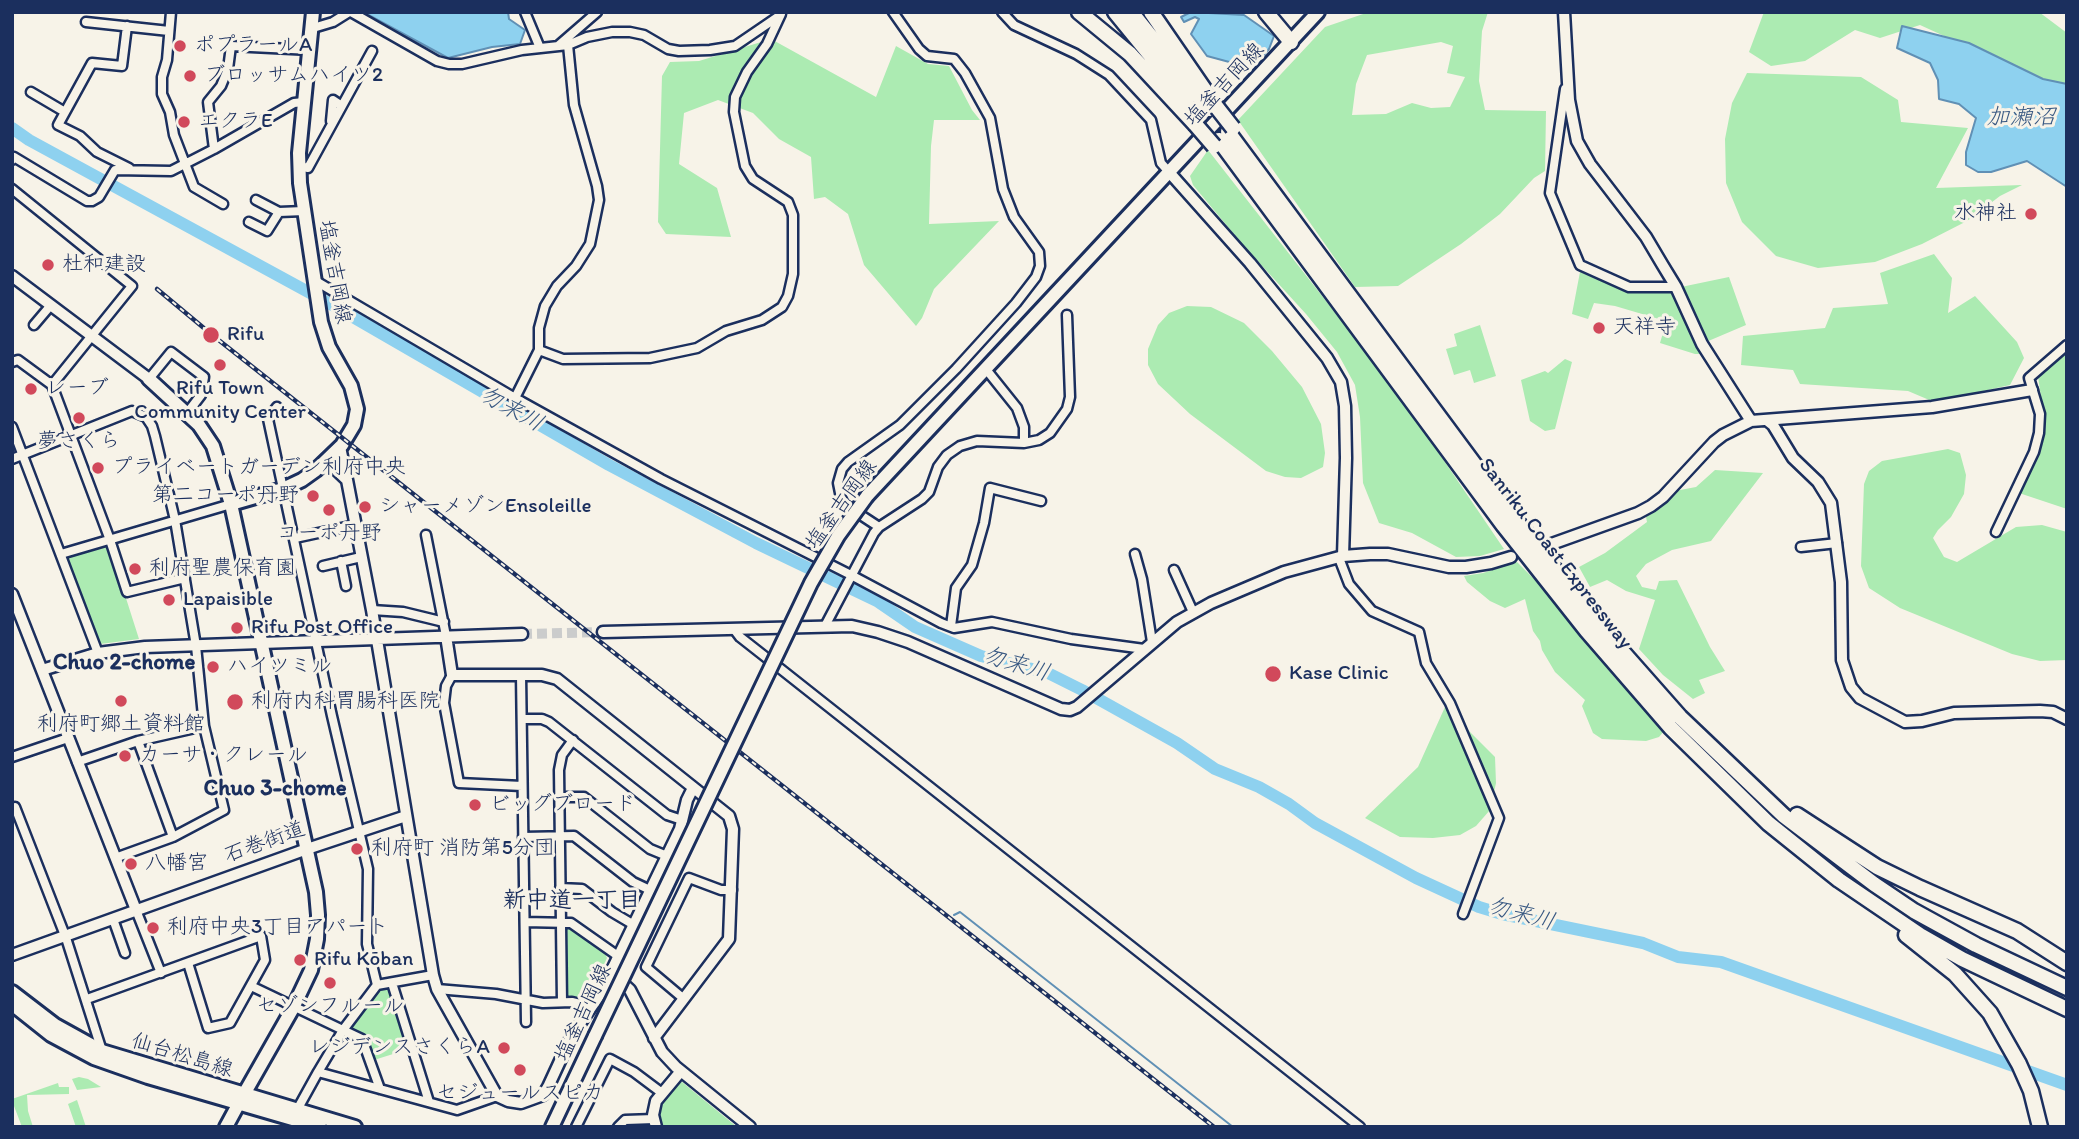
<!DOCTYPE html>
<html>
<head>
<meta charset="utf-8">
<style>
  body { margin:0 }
  #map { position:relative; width:2079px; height:1139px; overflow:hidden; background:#f7f3e8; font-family:Itim,sans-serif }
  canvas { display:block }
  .frame { position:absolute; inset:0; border:14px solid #1b2f5e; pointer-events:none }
</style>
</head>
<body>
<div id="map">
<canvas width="2079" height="1139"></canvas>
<div class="frame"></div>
</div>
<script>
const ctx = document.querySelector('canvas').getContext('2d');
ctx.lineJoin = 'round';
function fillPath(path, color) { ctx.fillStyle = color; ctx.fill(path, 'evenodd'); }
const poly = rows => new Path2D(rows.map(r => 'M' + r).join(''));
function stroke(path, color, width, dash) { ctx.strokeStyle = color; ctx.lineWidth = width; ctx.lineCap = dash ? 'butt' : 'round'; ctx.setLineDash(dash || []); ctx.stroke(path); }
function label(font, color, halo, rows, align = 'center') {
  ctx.font = font + ' Itim,"Klee One",sans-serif'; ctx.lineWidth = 6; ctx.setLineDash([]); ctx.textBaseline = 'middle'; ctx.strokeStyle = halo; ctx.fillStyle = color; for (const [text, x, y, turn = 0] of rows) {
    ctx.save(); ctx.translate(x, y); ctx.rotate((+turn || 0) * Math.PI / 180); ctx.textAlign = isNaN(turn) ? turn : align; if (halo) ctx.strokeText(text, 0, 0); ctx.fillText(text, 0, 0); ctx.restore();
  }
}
fillPath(poly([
  [1369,12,1488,12,1482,31,1479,81,1485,110,1546,111,1545,171,1534,178,1500,214,1461,244,1398,286,1355,287,1238,120,1325,27],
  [1441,42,1453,46,1447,73,1465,77,1450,107,1431,108,1412,103,1386,114,1352,115,1356,84,1367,55],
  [1764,12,2039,12,2067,33,2067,92,1920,25,1880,38,1855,30,1805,61,1771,66,1749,52],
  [771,39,876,97,896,46,928,64,949,66,972,110,980,120,934,120,931,146,929,224,999,221,934,289,922,318,916,326,864,265,848,214,825,197,814,199,811,157,779,139,753,113,718,100,684,113,679,164,717,188,731,237,666,234,658,222,662,76,670,62,699,61],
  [1747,73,1861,77,1898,100,1901,122,1968,128,1936,188,2022,185,2000,196,1967,221,1922,244,1875,262,1818,268,1776,256,1742,222,1726,183,1725,139,1732,103],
  [1208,150,1376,365,1415,418,1504,549,1480,556,1456,557,1412,533,1379,523,1363,483,1360,417,1355,385,1337,352,1306,314,1243,245,1193,185,1190,176],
  [1934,254,1952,278,1948,313,1975,296,2017,342,2024,358,2010,385,1934,402,1908,391,1800,384,1793,370,1741,365,1743,336,1825,328,1833,308,1888,304,1880,273],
  [1580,272,1623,289,1672,290,1702,354,1695,354,1660,343,1665,326,1659,319,1615,306,1594,303,1588,319,1572,314],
  [1729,277,1746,325,1706,342,1681,287],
  [1187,306,1211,307,1244,323,1272,351,1302,387,1321,424,1325,453,1323,467,1301,478,1285,477,1266,471,1190,414,1158,384,1148,365,1148,349,1158,325,1169,313],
  [1480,325,1496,376,1474,383,1470,370,1454,375,1446,349,1457,346,1454,334],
  [2067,352,2067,509,2019,493,2042,440,2043,412,2038,376],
  [1565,359,1572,362,1555,429,1545,431,1530,421,1521,380,1545,371,1548,373],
  [1948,449,1960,453,1966,475,1964,494,1951,517,1938,530,1933,538,1944,557,1957,562,2016,527,2042,525,2067,532,2067,660,2040,661,2012,654,1900,608,1869,588,1861,566,1864,484,1869,471,1882,461],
  [1715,470,1763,473,1711,541,1672,550,1646,564,1636,576,1642,587,1656,590,1659,581,1677,580,1710,647,1725,671,1699,680,1705,693,1693,699,1663,675,1639,649,1655,600,1626,591,1607,580,1590,587,1579,567,1605,553,1647,522,1646,517,1675,491,1696,487],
  [106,545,110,548,139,639,100,644,68,562,68,557],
  [1517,562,1541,586,1616,679,1664,731,1659,737,1646,741,1602,739,1593,733,1582,706,1585,700,1555,672,1542,650,1540,641,1533,631,1525,599,1505,608,1490,601,1467,582,1464,576,1483,573],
  [1445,707,1495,757,1496,783,1490,810,1476,826,1460,835,1433,838,1400,837,1365,818,1418,767],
  [568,926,605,953,607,958,587,1000,582,1002,568,999,565,995,565,930],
  [389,988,409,1049,374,1060,365,1036,349,1028,380,991],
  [79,1077,88,1079,101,1087,77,1090,72,1079],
  [682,1082,737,1127,660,1127,658,1111,660,1103,674,1084],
  [58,1083,59,1087,69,1087,69,1094,27,1095,28,1111,33,1127,22,1127,14,1106,12,1106,12,1099],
  [77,1100,86,1127,76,1127,68,1104]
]), '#acebb2');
const water = poly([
  [363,12,508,12,509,19,525,30,520,44,492,47,448,58,363,12],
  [1191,12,1244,15,1274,36,1269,49,1263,56,1255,60,1236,62,1236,66,1233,66,1233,63,1207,56,1191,34,1199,19,1195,17,1184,22,1181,17,1191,12],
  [1902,26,1969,43,2043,79,2067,84,2067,187,2027,161,1991,172,1978,172,1966,165,1966,152,1976,118,1959,104,1939,99,1938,80,1930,63,1897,48,1902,26]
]);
fillPath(water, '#8ed1ef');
stroke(water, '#6090b5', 2);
stroke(poly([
  [954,915,960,912,1233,1127]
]), '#6090b5', 2);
stroke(poly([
  [12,128,29,140,334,306,609,465,756,543,877,601,915,627,981,656,1048,673,1082,690,1177,743,1215,769,1259,787,1289,804,1315,823,1416,878,1479,907,1502,914,1643,943,1678,957,1721,962,2067,1085]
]), '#8ed1ef', 12);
stroke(poly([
  [522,634,603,632]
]), '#cbcccc', 10, [10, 5]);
const minor = poly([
  [171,12,167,60,162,77,162,94,170,112,174,135,194,187,223,204],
  [351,12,437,61,449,64,462,64,522,50,568,45,587,37,612,32,630,32,644,35,668,49,679,51,710,50,735,46,779,16],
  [525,12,540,48],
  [1002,12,1014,25,1076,54,1109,75,1151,120,1161,163,1169,172],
  [86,22,169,31],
  [127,26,122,66,92,63,58,125,80,136,97,152,129,168],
  [313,28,333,22,349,12],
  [559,45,597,12],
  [1565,89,1550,193,1580,265,1629,287,1676,287],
  [31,92,65,112],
  [331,121,333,100,342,106],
  [214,149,208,102,221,86,228,69,231,46,311,50],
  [12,160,14,157,87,201,92,201,99,197,115,170,171,171,214,149,294,103,304,102],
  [299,166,308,168,372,51],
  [12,189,132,286,52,385,110,540,127,592,185,578],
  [256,200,279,212,304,211],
  [249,222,267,231,279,212],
  [314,280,515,398,661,479,851,575,941,623,954,628,992,622,1071,639,1144,649],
  [34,325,51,305],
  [539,350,539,328,545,306,557,286,576,266,590,244,599,200,597,186,574,105,568,45],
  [12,362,18,360,52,385],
  [149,379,171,352,204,377,201,395,188,412],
  [515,398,539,350,563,359,650,358,697,348,726,331,762,320,782,307,788,296,793,274,793,215,788,202,753,179,745,166,734,112,735,97,747,72,767,44,781,14],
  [277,407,268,419,332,716,368,869,367,944,377,985,433,975],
  [12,427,98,653],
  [1024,443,1039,440,1050,433,1067,409,1070,397,1067,315],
  [12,459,132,411,146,417,152,426,155,436,175,520,196,646,204,726,224,810,173,837,115,858],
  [879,527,844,504,841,498,838,483,842,469,848,462,900,425,956,369,1016,303,1036,277,1040,266,1039,252,1014,217,1003,189,990,118,965,73,954,59,927,56,919,49,893,12],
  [1996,532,2034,452,2039,433,2040,414,2029,378,2067,345],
  [426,535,446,636],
  [295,538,355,525],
  [1801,547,1837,543],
  [61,554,231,504],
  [1135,554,1142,579,1152,642],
  [1339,558,1349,584,1372,611,1419,632,1426,663,1450,703,1499,818,1463,914],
  [341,561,346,586],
  [323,566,361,557],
  [1174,570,1193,612],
  [372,610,403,612,444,622],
  [825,626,874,533,879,527,922,499,929,492,938,467,947,455,960,446,977,441,1024,443,1024,427,1017,408,985,368],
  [951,626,956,588,972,565,984,523,990,488,1041,501],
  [734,629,740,637,782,670,1360,1127],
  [452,675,446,686,444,703,459,783,522,786],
  [521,675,526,1022],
  [522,719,542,719,549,722,667,815,682,820],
  [138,741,173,837],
  [12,757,68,738],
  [77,762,138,741,204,726],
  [559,797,584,797,650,849,667,856],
  [12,808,15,807,66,938,102,1051],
  [523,837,574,836,633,882,650,890],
  [560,888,582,889,612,912,634,925],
  [136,910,161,973],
  [113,919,125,953],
  [525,922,571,923,618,956],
  [392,983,429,1102],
  [251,986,343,1030,377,985],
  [437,989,496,994,543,1003,572,1002,580,1004,589,1010],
  [87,999,261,936,265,960,230,1023,208,1028,188,963],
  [684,999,646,967,689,878,721,890,732,890],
  [562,1002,559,770,562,755,573,740],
  [380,1089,362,1039,343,1030,318,1072,380,1089,457,1110,497,1096],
  [297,1110,318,1072],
  [576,1127,610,1059,634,1072,662,1093],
  [618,1127,625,1120,654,1119]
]);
const tertiary = poly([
  [1564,12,1569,100,1577,141,1590,164,1646,237,1662,264,1676,287,1702,344,1751,421],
  [1169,172,1250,263,1327,358,1341,382,1345,406,1346,458,1343,556],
  [12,276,149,379],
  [1768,421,1773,425,1793,458,1818,482,1831,503,1841,582,1842,660,1851,687,1860,698,1905,722,1922,721,1954,713,2040,711,2053,712,2067,719],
  [340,447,347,480],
  [327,461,347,480,372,610,433,975,437,989,497,1096,508,1101,521,1103,543,1095,548,1087,572,1035,601,993,611,972,680,829,687,800,693,788],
  [1546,546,1638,513,1651,506,1663,497,1714,442,1723,435,1751,421,1932,407,2032,390],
  [12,594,136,910],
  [603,632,852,626,878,632,908,642,1061,709,1070,710,1077,707,1177,622,1211,603,1284,572,1343,556,1370,554,1388,554,1449,567,1466,567,1491,563,1511,557],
  [446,636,452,675,542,675,557,679,729,816,733,829,729,939,654,1038],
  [42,670,98,653,145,647,522,634],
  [12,955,307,849,406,816],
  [616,977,630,990,662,1052,676,1067,750,1127],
  [656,1127,653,1115,656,1101,681,1071]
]);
const secondary = poly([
  [149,379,199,425,213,446,231,504],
  [226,1127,239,1103]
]);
const primary = poly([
  [867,496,1318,12],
  [12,992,55,1025,102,1051,355,1127],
  [12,1004,51,1035,94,1058,148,1077,320,1127],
  [239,1103,293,1008,311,970,317,939,318,915,316,892,231,504,283,489,302,480,316,470,342,445,354,425,357,409,351,386,329,347,321,322,300,183,299,153,313,12],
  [552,1127,595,1036]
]);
const motorway = poly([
  [1079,12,1130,54,1195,124],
  [1115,12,1187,100],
  [1131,12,1209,109],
  [1151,12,1206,92],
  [1266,12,1291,42],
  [1228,132,1514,518,1597,623,1680,717,1784,816,1874,884,1914,911,1976,945,2067,988],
  [1219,140,1504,526,1587,631,1671,728,1768,823,1839,880,1920,935,1962,959,2067,1009],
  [1797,815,1877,867,1920,888,2017,931,2067,963],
  [1906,935,1955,974,1990,1013,2019,1064,2031,1091,2040,1127]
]);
stroke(minor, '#1b2f5e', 13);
stroke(tertiary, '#1b2f5e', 15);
stroke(secondary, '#1b2f5e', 18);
stroke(primary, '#1b2f5e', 18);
stroke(motorway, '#1b2f5e', 19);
stroke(minor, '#f7f3e8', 8);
stroke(tertiary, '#f7f3e8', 10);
stroke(secondary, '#f7f3e8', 12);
stroke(primary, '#f7f3e8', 12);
stroke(motorway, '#f7f3e8', 14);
const rail = poly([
  [157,289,211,334,1214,1127]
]);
stroke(rail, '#1b2f5e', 4.5);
stroke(rail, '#f7f3e8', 2, [5]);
const primaryBridge = poly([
  [595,1036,811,583,838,536,867,496]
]);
const motorwayBridge = poly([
  [1215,105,1233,128],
  [1195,124,1214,146]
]);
stroke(primaryBridge, '#1b2f5e', 18, []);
stroke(motorwayBridge, '#1b2f5e', 19, []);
stroke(primaryBridge, '#f7f3e8', 12);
stroke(motorwayBridge, '#f7f3e8', 14);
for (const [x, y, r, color] of [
  [180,46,7,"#d1495b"],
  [190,76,7,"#d1495b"],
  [184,122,7,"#d1495b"],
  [2031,214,7,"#d1495b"],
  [48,265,7,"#d1495b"],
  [1599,328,7,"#d1495b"],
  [211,335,9,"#d1495b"],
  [220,365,7,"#d1495b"],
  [31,389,7,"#d1495b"],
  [79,418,7,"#d1495b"],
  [98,468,7,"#d1495b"],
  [313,496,7,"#d1495b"],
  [365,507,7,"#d1495b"],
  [329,510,7,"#d1495b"],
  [135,569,7,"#d1495b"],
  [169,600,7,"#d1495b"],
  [237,628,7,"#d1495b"],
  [213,667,7,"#d1495b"],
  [1273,674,9,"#d1495b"],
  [121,701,7,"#d1495b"],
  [235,702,9,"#d1495b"],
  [125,756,7,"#d1495b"],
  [475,805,7,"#d1495b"],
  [357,849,7,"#d1495b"],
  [131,864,7,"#d1495b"],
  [153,928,7,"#d1495b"],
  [300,960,7,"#d1495b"],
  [330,983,7,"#d1495b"],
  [504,1048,7,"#d1495b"],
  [520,1070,7,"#d1495b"]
]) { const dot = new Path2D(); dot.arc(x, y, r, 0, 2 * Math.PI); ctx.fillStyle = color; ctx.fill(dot); stroke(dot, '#f7f3e8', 2.5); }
label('21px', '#1b2f5e', '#f7f3e8', [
  ["ポプラールA",194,46],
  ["ブロッサムハイツ2",204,76],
  ["エクラE",198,122],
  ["水神社",2017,214,"right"],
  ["杜和建設",62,265],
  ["天祥寺",1613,328],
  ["Rifu",227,335],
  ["レーブ",45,389],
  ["Rifu Town",220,389,"center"],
  ["Community Center",220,413,"center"],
  ["夢さくら",79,442,"center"],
  ["プライベートガーデン利府中央",112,468],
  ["第二コーポ丹野",299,496,"right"],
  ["シャーメゾンEnsoleille",379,507],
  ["コーポ丹野",329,534,"center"],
  ["利府聖農保育園",149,569],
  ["Lapaisible",183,600],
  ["Rifu Post Office",251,628],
  ["ハイツミル",227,667],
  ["Kase Clinic",1289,674],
  ["利府内科胃腸科医院",251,702],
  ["利府町郷土資料館",121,725,"center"],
  ["カーサ・クレール",139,756],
  ["ビッグブロード",489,805],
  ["利府町 消防第5分団",371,849],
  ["八幡宮",145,864],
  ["利府中央3丁目アパート",167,928],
  ["Rifu Kōban",314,960],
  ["セゾンフルール",330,1007,"center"],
  ["レジデンスさくらA",490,1048,"right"],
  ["セジュールスピカ",520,1094,"center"]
], 'left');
label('21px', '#1b2f5e', '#f7f3e8', [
  ["塩釜吉岡線",1225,85,-47],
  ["塩釜吉岡線",334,272,80],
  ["塩釜吉岡線",842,505,-54],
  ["Sanriku Coast Expressway",1555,554,52],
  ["石巻街道",265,843,-20],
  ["塩釜吉岡線",584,1013,-65],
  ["仙台松島線",182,1056,17]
]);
label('italic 23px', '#385882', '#f7f3e8', [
  ["加瀬沼",2021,118],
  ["勿来川",511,410,29],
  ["勿来川",1016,665,17],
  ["勿来川",1521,915,15]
]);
label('bold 23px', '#1b2f5e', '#f7f3e8', [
  ["Chuo 2-chome",124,663],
  ["Chuo 3-chome",275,789],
  ["新中道一丁目",572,901]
]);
</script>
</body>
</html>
